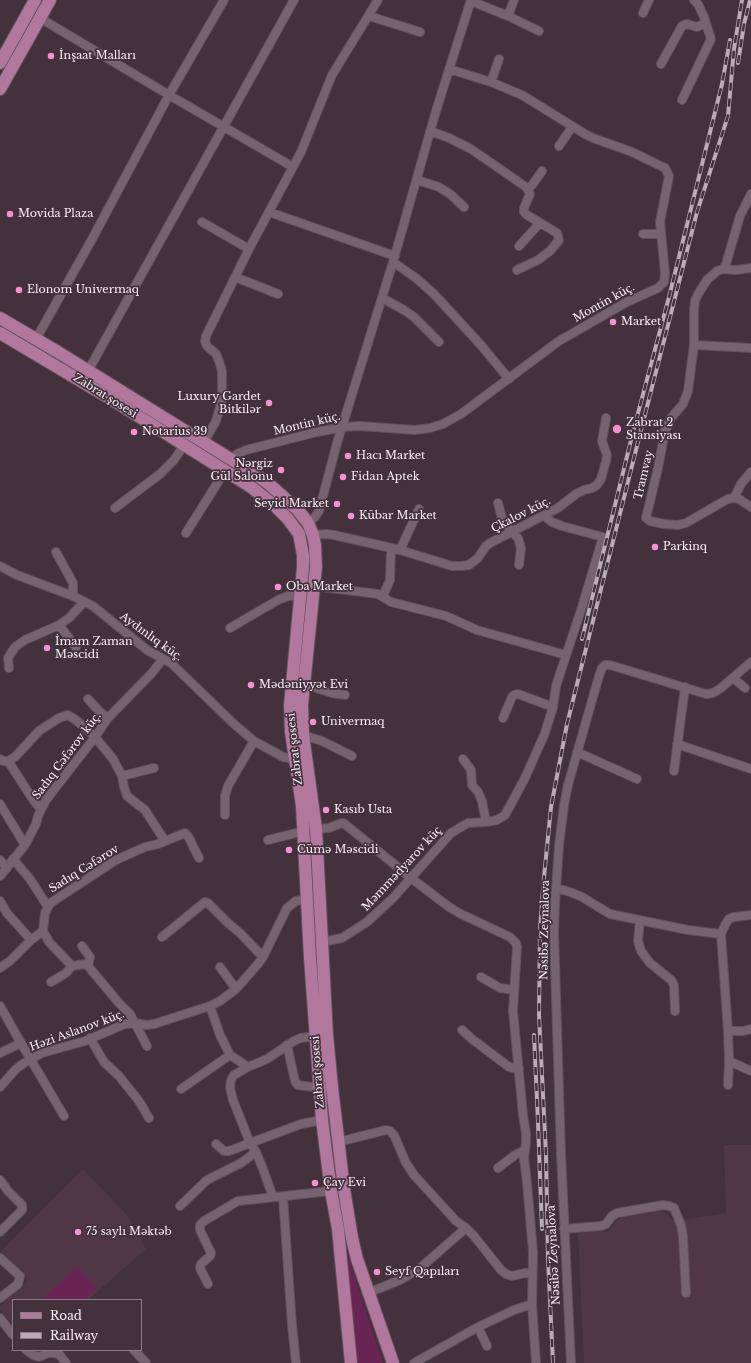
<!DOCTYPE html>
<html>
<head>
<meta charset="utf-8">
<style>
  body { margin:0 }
  #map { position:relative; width:751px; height:1363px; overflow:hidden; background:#43313c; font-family:"Libre Baskerville",serif }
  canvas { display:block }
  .legend { position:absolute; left:12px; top:1299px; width:130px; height:52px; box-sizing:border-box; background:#43313c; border:1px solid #8c7d86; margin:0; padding:5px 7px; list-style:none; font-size:12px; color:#faeef5 }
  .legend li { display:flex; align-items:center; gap:8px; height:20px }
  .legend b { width:20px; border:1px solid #8c7d86 }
</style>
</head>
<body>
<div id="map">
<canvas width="751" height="1363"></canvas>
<ul class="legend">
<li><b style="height:5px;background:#b1779c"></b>Road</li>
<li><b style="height:5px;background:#baacb4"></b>Railway</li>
</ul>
</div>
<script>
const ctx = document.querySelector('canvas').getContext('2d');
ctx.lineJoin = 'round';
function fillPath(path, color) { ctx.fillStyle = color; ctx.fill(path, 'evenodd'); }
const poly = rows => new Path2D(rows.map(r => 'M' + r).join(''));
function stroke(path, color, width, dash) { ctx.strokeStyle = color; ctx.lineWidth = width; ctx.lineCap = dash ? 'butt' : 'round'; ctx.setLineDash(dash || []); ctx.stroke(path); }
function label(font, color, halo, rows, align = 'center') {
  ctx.font = font + ' "Libre Baskerville",serif'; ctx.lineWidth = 3.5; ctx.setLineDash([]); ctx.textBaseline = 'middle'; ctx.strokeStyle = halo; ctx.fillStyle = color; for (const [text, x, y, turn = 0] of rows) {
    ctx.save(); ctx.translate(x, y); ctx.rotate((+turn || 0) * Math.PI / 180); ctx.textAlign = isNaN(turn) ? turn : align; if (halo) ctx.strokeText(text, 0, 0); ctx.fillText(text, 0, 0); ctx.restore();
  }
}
fillPath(poly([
  [724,1145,751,1145,751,1363,584,1363,578,1233,608,1231,619,1218,662,1210,674,1221,726,1213],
  [83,1169,127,1215,146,1249,88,1300,13,1300,13,1324,0,1310,0,1306,28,1281,0,1252]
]), '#503746');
fillPath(poly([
  [347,1254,383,1363,357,1363],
  [77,1267,97,1288,84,1300,40,1300]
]), '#692453');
const street = poly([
  [471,1,508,16,539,31],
  [643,13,649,0],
  [369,16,420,32],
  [508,16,514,0],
  [40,18,169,95,293,167],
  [661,64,682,26,687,24,697,27,706,23],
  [491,82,499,59],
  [682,100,711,39,704,17,698,4,694,0],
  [430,131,449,138,471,149,526,187,530,194,524,208,524,212,527,215,557,233,559,240,550,251,538,260,517,270],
  [559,146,572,127],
  [417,180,439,187,450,194,464,207],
  [528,189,533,184,542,171],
  [269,212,395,256],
  [202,222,249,249],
  [643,234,661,234],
  [519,246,540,223],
  [393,262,416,278,434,294,480,344,509,379],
  [751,268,736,270,723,269,717,271,707,280,698,294,695,301,694,309,694,345,688,391,683,404,671,418,665,431,658,468,646,518,650,521,664,524,678,525,686,523,719,504,728,499,734,498,739,499,751,507],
  [723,269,726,264,740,216,751,194],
  [235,277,278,294],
  [382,298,404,310,414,317,439,342],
  [36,339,91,241,169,95,224,0],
  [694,345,751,348],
  [88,371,294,0],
  [204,442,216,421,222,400,222,371,219,361,216,354,207,346,205,341,206,336,249,249,301,152,332,75,378,0],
  [232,459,237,454,246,450,317,432,343,427,359,426,415,430,430,428,443,424,461,414,559,341,627,302,658,288,664,282,665,273,660,222,669,176,665,168,632,152,593,138,585,134,522,95,491,82,449,69],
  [734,498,741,484,751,472],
  [498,503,503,522,518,538,521,548,519,565],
  [115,508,160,474,174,460,184,445],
  [308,523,315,517,319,511,337,443,393,262,436,111,471,0],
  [186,533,225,471],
  [313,535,326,534,334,535,400,550,452,566,462,566,469,565,478,558,486,546,490,543,558,508,576,494,584,490,592,488,597,485,601,479,606,461,607,455,602,441,606,418],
  [400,550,419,509],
  [56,552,73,583,73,596],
  [0,566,17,575,73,596,93,606,147,650,171,663,234,724,254,741,283,757,294,759],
  [314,586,378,594,391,602,446,616,477,630,566,655],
  [383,596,390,580,391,548],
  [59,625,76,647],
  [230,628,278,600,288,596,301,596],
  [9,668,8,658,15,647,25,640,59,625,69,618,84,602],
  [733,678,745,688],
  [304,684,332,693,345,695],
  [88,699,100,712,108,718],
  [503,718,512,697,514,695,518,694,553,707],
  [303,735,322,741,352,756],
  [677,744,751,769],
  [577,752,637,779],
  [0,759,3,761,8,761,34,801,41,809],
  [463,759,471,770,472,785,478,792,482,801,486,822],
  [8,761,15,757,39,731,59,718,68,715,76,720,95,737,113,759,122,776,124,787,127,796,145,810,165,841],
  [674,771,685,687],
  [122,776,154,768],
  [0,804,25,845],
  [225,815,225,796,228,786,254,741],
  [316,829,329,828,339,824,343,823,346,825,411,878,449,907,461,914,510,937,516,943,517,947,513,1011,523,1115,526,1134,526,1143,524,1158,527,1183,533,1252,532,1304,536,1363],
  [268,840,304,831],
  [13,859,30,879,48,907],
  [0,860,7,868],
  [0,876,25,845,36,824,38,816,46,800,95,737,108,718,151,674,163,659],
  [556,888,570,892,582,897,610,914,688,930,721,934,725,925,729,919,734,917,751,915],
  [0,901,7,913,31,940],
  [640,920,638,941,641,951,650,963,671,980,674,985,675,1011],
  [43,931,49,942,72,966,85,964,88,966,118,1002,130,1014,147,1046],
  [721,934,728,1031,729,1061,728,1085],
  [162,937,205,902,208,903,228,923,241,934,263,957],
  [322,942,342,938,367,922,393,898,451,833,468,823,486,822,497,820,505,815,525,778,545,733,553,707,556,686,582,607,603,537,562,526,552,522,544,516],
  [82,946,90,957,88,966],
  [220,967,236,989],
  [0,968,10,961,31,940,43,931,45,913,48,907,52,902,116,860,145,847,158,844,185,833,188,836,199,858],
  [481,977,500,988,514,990],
  [51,982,66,973,72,966],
  [0,1006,21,1043,64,1116],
  [210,1006,220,1035,230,1055,248,1067],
  [462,1030,472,1039,509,1067,519,1069],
  [728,1031,743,1031,751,1029],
  [90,1038,104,1062,119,1076,139,1101,149,1118],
  [287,1045,295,1081,298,1085,319,1088],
  [0,1053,21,1043],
  [729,1061,751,1071],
  [0,1087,16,1069,24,1063,42,1053,85,1041,125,1024,135,1023,147,1025,154,1024,210,1006,220,1001,236,989,258,964,263,957,287,908,296,901,307,899],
  [181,1089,230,1055],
  [338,1142,386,1130,390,1131,394,1135,406,1163,414,1175,456,1221,466,1228,474,1236,501,1270,506,1274,512,1276,525,1273,532,1274],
  [216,1144,224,1151,229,1151,301,1124,322,1120],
  [498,1168,515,1155,525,1150],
  [0,1180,8,1191,22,1205,22,1210,0,1232],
  [273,1197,263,1169,256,1152,250,1143,233,1100,230,1088,231,1080,234,1075,248,1067,267,1059,294,1041,301,1038,316,1036],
  [283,1197,292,1325,296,1363],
  [180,1206,207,1180,241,1163,256,1152],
  [564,1229,601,1226,606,1224,612,1216,617,1213,663,1205,669,1206,674,1208,681,1225,683,1236,686,1293],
  [0,1258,20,1276,18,1284,0,1298],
  [208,1284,200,1268,201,1264,210,1256,211,1253,200,1230,200,1225,204,1221,238,1201,331,1191],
  [368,1293,400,1280,419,1269,466,1228],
  [0,1318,13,1335],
  [478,1327,487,1346],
  [26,1350,33,1355,39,1357,48,1353,54,1353,59,1354,66,1363],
  [134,1350,146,1363],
  [414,1363,478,1327,514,1310,532,1304],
  [571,1363,561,1154,554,933,555,903,559,846,564,805,568,785,599,676,602,668,605,665,610,665,706,694,713,693,721,688,751,662]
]);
const primary = poly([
  [0,63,35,0],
  [0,89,50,0],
  [0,318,58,352,258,476,270,485,298,510,308,523,313,535,315,545,316,567,302,705,303,735,316,829,327,1035,332,1087,344,1189,352,1238,357,1259,393,1363],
  [0,333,111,399,251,487,275,506,288,519,299,534,303,555,303,567,290,705,291,732,302,806,310,958,322,1120,331,1191,338,1229,351,1363]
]);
stroke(street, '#5f505a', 10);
stroke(primary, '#5f505a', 14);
stroke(street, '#77636f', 8);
stroke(primary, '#b1779c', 12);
const rail = poly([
  [738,63,744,24,750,0],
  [582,639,633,432,669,297,722,84,730,40],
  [534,1035,538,1122,542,1229],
  [553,1363,548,1259,546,1155,539,1015,540,929,544,877,551,807,567,724,640,434,697,212,728,116,734,49,742,0]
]);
stroke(rail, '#baacb4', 4);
stroke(rail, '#43313c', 2.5, [8]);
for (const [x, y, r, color] of [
  [51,56,4,"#f590d1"],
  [10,214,4,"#f590d1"],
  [19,290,4,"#f590d1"],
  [613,322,4,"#f590d1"],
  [269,403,4,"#f590d1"],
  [617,429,5,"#f590d1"],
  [134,432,4,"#f590d1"],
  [348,456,4,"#f590d1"],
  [281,470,4,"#f590d1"],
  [343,477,4,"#f590d1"],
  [337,504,4,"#f590d1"],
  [351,516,4,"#f590d1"],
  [655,547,4,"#f590d1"],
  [278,587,4,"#f590d1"],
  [47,648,4,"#f590d1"],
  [251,685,4,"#f590d1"],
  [313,722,4,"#f590d1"],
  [326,810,4,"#f590d1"],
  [289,850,4,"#f590d1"],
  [315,1183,4,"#f590d1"],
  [78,1232,4,"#f590d1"],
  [377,1272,4,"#f590d1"]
]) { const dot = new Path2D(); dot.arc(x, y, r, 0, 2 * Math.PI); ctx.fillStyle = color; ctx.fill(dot); stroke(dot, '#43313c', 1.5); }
label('11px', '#faeef5', '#43313c', [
  ["İnşaat Malları",59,56],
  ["Movida Plaza",18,214],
  ["Elonom Univermaq",27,290],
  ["Market",621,322],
  ["Luxury Gardet",261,397,"right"],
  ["Bitkilər",261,410,"right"],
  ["Zabrat 2",626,423],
  ["Stansiyası",626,436],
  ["Notarius 39",142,432],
  ["Hacı Market",356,456],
  ["Nərgiz",273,464,"right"],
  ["Gül Salonu",273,477,"right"],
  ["Fidan Aptek",351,477],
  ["Seyid Market",329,504,"right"],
  ["Kübar Market",359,516],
  ["Parkinq",663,547],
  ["Oba Market",286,587],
  ["İmam Zaman",55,642],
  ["Məscidi",55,655],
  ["Mədəniyyət Evi",259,685],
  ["Univermaq",321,722],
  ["Kasıb Usta",334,810],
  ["Cümə Məscidi",297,850],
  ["Çay Evi",323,1183],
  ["75 saylı Məktəb",86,1232],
  ["Seyf Qapıları",385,1272]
], 'left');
label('11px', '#faeef5', '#43313c', [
  ["Montin küç.",604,303,-29],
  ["Zabrat şosesi",105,396,32],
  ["Montin küç.",307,424,-13],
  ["Tramvay",644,475,-77],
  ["Çkalov küç.",521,515,-27],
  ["Aydınlıq küç.",151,637,36],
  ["Zabrat şosesi",295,749,-96],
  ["Sadıq Cəfərov küç.",67,756,-53],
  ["Sadıq Cəfərov",84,869,-32],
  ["Məmmədyarov küç",402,869,-47],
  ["Nəsibə Zeynalova",545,930,-89],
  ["Həzi Aslanov küç.",77,1031,-20],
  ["Zabrat şosesi",318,1072,-94],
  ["Nəsibə Zeynalova",554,1255,-93]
]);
</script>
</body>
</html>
